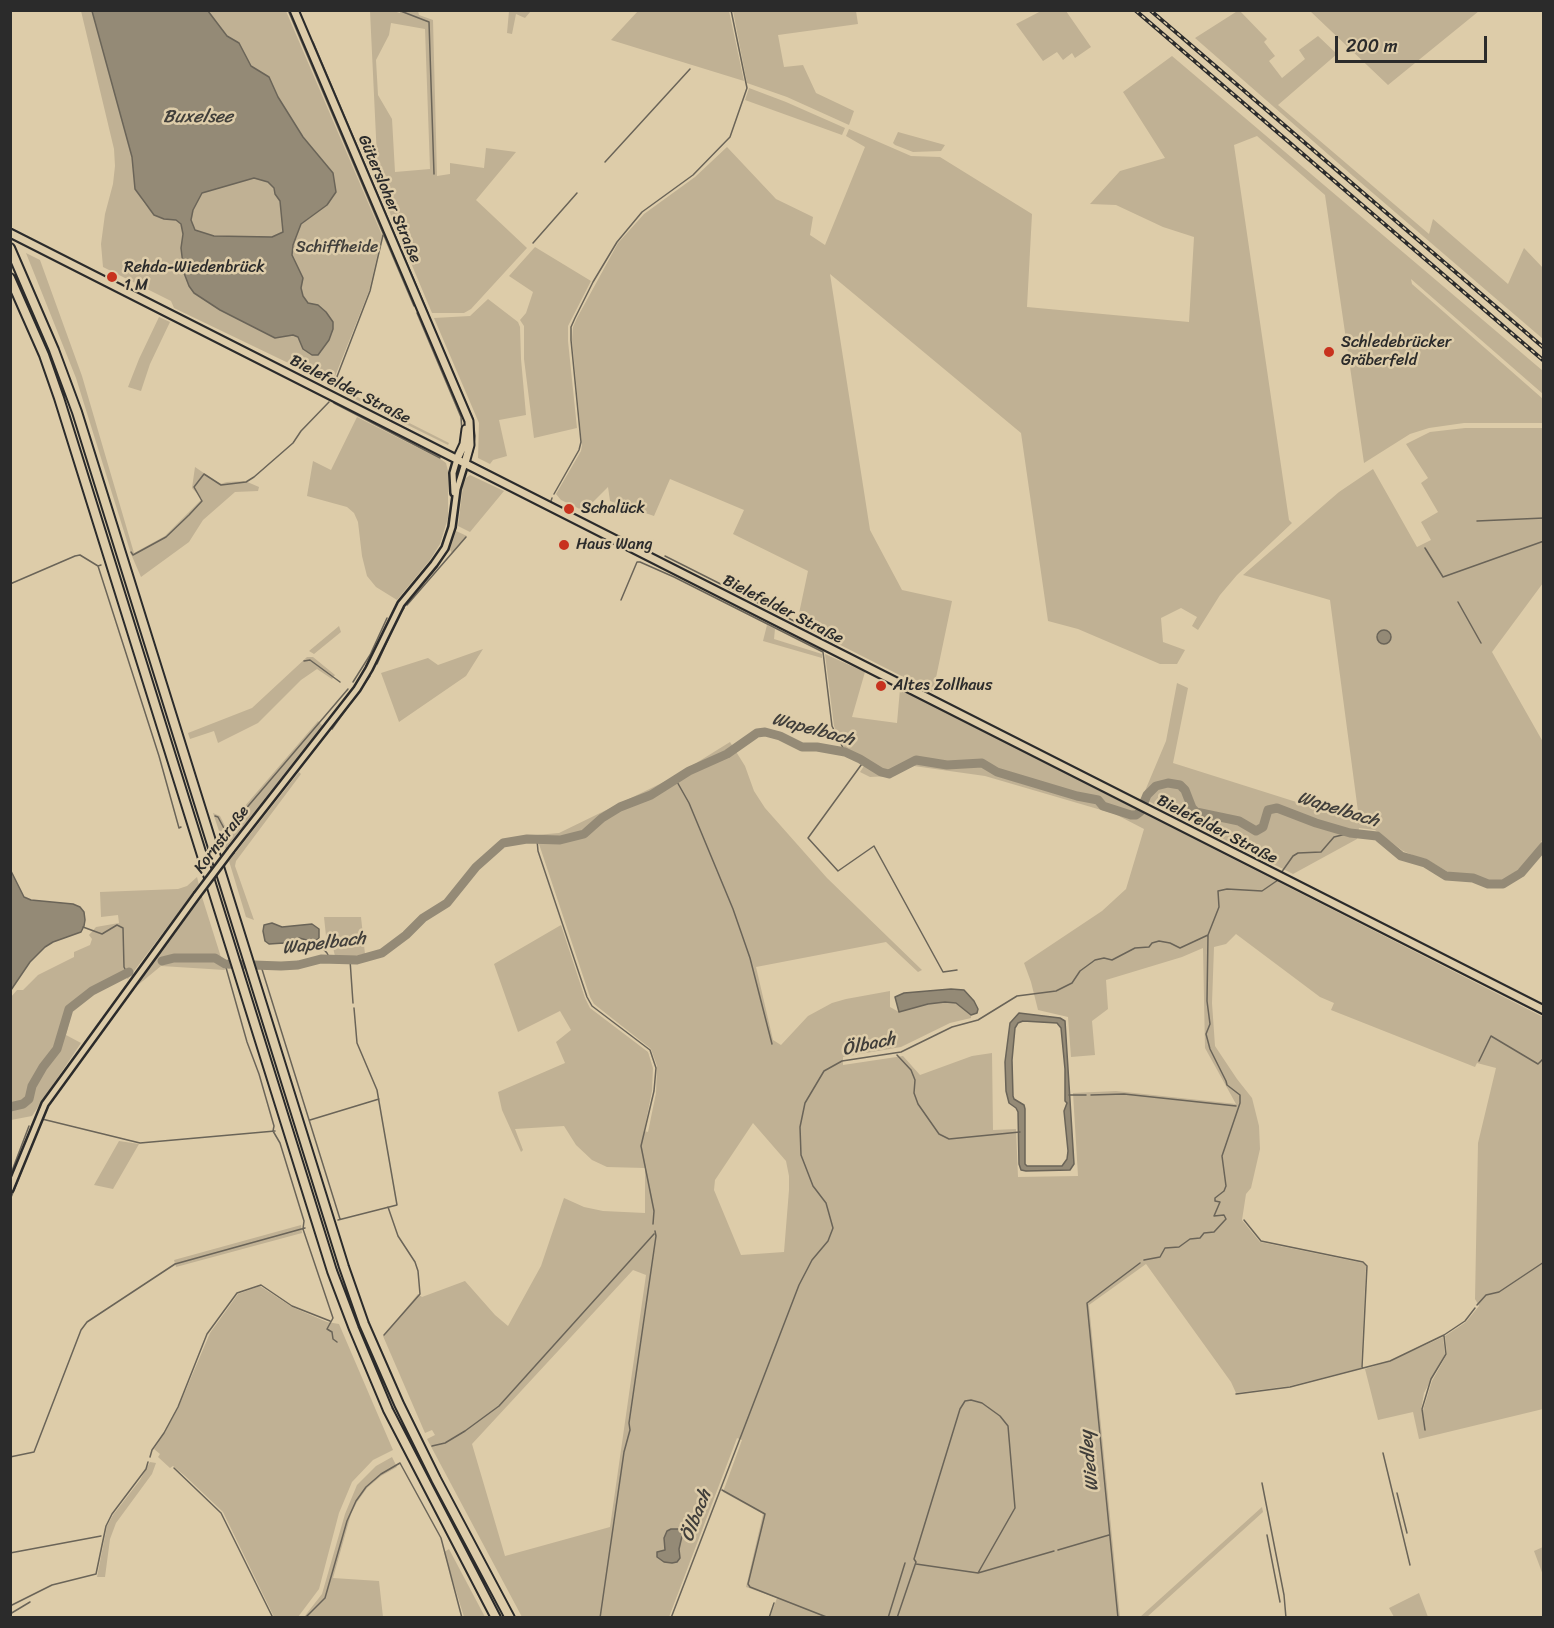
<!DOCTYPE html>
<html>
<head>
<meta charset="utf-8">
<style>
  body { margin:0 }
  #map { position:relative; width:1554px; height:1628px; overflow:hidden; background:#ddcca9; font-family:Sriracha,sans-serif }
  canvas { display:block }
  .frame { position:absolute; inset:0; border:12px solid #2b2b2b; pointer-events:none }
  .scale { position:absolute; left:1335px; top:36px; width:152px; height:27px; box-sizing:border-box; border:3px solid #2b2b2b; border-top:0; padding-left:8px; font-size:18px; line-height:21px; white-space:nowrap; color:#2b2b2b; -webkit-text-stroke:4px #ddcca9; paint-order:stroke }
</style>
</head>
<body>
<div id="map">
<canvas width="1554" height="1628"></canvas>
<div class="frame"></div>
<div class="scale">200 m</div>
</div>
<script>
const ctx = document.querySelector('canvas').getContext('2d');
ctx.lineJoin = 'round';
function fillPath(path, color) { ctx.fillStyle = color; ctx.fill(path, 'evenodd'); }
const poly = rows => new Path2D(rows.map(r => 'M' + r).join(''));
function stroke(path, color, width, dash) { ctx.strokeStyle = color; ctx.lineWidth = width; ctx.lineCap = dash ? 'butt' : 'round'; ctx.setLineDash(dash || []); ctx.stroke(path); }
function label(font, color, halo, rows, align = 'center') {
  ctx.font = font + ' Sriracha,sans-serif'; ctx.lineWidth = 5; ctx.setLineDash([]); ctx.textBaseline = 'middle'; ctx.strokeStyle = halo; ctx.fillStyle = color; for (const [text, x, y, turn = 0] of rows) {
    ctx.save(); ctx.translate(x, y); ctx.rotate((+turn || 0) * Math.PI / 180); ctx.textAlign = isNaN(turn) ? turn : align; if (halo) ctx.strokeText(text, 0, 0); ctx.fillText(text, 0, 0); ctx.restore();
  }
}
fillPath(poly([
  [1043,10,1066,11,1091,47,1075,58,1072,53,1063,60,1057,52,1043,61,1016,24],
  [1239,10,1267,39,1264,42,1275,56,1269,61,1282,78,1305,59,1299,50,1318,36,1337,54,1278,105,1429,234,1433,219,1508,284,1524,248,1543,268,1543,339,1353,176,1195,38],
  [81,11,92,11,132,157,135,189,144,203,154,215,164,219,176,220,181,224,183,234,181,248,275,338,293,335,298,337,303,349,321,352,333,329,318,305,308,303,303,296,301,288,303,278,292,255,293,245,301,224,327,205,333,173,303,137,278,97,269,77,251,66,239,43,227,36,208,11,286,11,382,235,369,291,332,384,174,308,171,301,103,267,101,244,105,214,113,184,115,166,114,149],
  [370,11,393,11,400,13,400,11,418,11,419,15,433,20,437,176,450,174,450,163,484,168,486,148,516,152,476,200,527,248,471,309,464,313,432,313,369,163,377,158],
  [391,23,425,29,430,169,395,172,392,119,378,95,376,60,389,35],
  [509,11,531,11,525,18,516,14,512,34,507,33],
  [638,11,729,11,744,81,611,40],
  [733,11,856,11,858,24,778,35,784,67,803,65,816,93,854,111,849,125,787,97,747,83],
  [1310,11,1479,11,1388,85],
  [1172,56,1543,371,1543,394,1411,279,1412,284,1543,399,1543,423,1464,423,1429,428,1410,434,1364,463,1325,195,1257,136,1234,145,1289,520,1292,523,1237,575,1220,595,1198,630,1192,626,1197,617,1181,608,1161,618,1163,642,1185,650,1177,664,1160,664,1078,629,1048,621,1021,433,830,274,870,530,902,590,952,601,933,692,797,623,808,571,733,534,744,510,670,479,654,516,610,501,608,487,584,511,561,500,556,494,581,451,582,445,572,340,573,327,577,318,618,243,644,214,695,177,727,147,776,199,813,217,810,235,825,245,865,147,846,136,849,129,911,156,940,157,1032,214,1027,307,1189,322,1194,237,1163,227,1116,205,1090,204,1120,171,1165,158,1123,92],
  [749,88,786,102,845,128,842,135,745,100],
  [898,132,945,145,941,151,913,152,895,145,893,143],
  [254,178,268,182,274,188,275,194,280,201,283,232,273,237,214,236,195,230,191,220,193,210,202,193],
  [535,247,591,281,568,326,568,341,577,428,534,438,524,359,524,326,520,320,526,313,533,292,509,276],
  [26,253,40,260,82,376,134,553,165,536,202,499,192,488,195,467,220,484,227,482,245,481,259,487,258,491,235,492,203,520,189,542,141,577,131,554,76,378],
  [488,299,518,322,520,327,521,359,526,415,499,420,507,456,493,460,490,464,478,458,479,423,434,318,470,316],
  [159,317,170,322,150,364,141,391,128,387,139,359],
  [336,386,449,443,448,445,335,389],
  [357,417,442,460,446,463,448,471,448,518,440,544,430,560,397,600,376,587,367,576,362,556,358,522,354,513,347,507,307,496,313,461,331,470],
  [1465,428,1543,428,1543,583,1492,652,1543,742,1543,839,1537,850,1519,869,1503,880,1488,881,1474,875,1459,876,1448,872,1426,859,1417,857,1403,851,1375,830,1359,828,1357,839,1293,874,1142,798,1166,741,1177,683,1188,688,1173,763,1347,818,1359,819,1330,600,1243,575,1339,492,1373,469,1417,547,1431,540,1421,522,1438,512,1421,483,1428,478,1406,444,1430,432],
  [470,475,504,491,470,532,458,526,463,486,466,478],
  [456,531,467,536,452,554,450,549],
  [767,625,775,629,774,639,822,654,822,658,763,641],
  [339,626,341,632,314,654,309,651],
  [483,649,466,676,399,722,381,673,428,658,438,665],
  [825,654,865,672,852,717,897,723,900,689,1543,1017,1543,1409,1419,1439,1413,1412,1378,1420,1365,1369,1390,1361,1443,1337,1445,1354,1424,1393,1421,1410,1423,1410,1432,1381,1447,1354,1445,1336,1466,1322,1479,1306,1475,1299,1478,1143,1496,1068,1477,1063,1475,1067,1331,1010,1334,1003,1320,997,1236,934,1226,944,1214,947,1212,1003,1215,1046,1237,1079,1252,1098,1259,1126,1260,1149,1251,1188,1246,1194,1242,1220,1260,1242,1363,1263,1366,1266,1361,1368,1290,1386,1236,1393,1231,1382,1146,1264,1089,1305,1120,1617,770,1617,777,1598,746,1587,763,1514,723,1492,742,1440,737,1438,669,1617,522,1617,427,1439,435,1435,432,1430,425,1433,383,1336,418,1294,422,1297,465,1281,495,1315,508,1326,541,1266,564,1198,584,1207,603,1211,645,1213,645,1168,607,1167,592,1160,576,1145,564,1126,515,1129,523,1150,521,1152,502,1110,498,1092,565,1063,556,1042,571,1030,560,1011,518,1032,494,964,561,925,585,998,590,1008,648,1052,653,1068,652,1091,644,1131,648,1132,656,1093,657,1066,651,1049,594,1004,590,997,536,835,559,833,672,778,730,742,745,766,754,791,765,808,827,878,922,970,918,972,886,942,756,967,773,1040,781,1045,808,1016,832,1003,846,999,890,991,890,1007,899,1012,928,1004,945,1002,956,1003,971,1015,971,1018,950,1023,901,1047,843,1057,843,1065,903,1056,920,1075,972,1056,992,1053,993,1130,1016,1129,1018,1177,1078,1176,1073,1093,1116,1091,1236,1104,1205,1048,1203,948,1182,957,1106,980,1108,1009,1092,1021,1095,1055,1071,1057,1068,1017,1038,1010,1031,982,1024,963,1102,911,1126,889,1144,829,1115,814,985,776,914,766,889,776,870,777,860,772,868,760,843,747,834,726],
  [753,1123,786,1161,789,1176,789,1190,784,1252,741,1255,714,1190,715,1180],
  [633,1270,646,1275,610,1527,505,1556,472,1444],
  [307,657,313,657,335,675,332,679,317,669,301,680,258,723,218,743,214,731,190,739,188,733,252,708],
  [318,721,324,727,225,849,213,813,220,816,226,828],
  [299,772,301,774,236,861,235,866,254,920,246,917,229,861],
  [197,877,199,885,128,979,125,977,95,992,72,1011,66,1035,81,1043,32,1116,11,1120,11,997,17,990,23,990,38,975,74,957,74,952,90,945,92,939,89,935,96,927,119,923,118,915,101,917,100,892,178,889,187,886],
  [202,897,225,970,161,966,138,985,136,984],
  [361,917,365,954,350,957,335,956,330,936,326,936,324,917],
  [119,1141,139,1144,113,1189,94,1185],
  [301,1225,302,1233,176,1267,174,1260],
  [260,1286,292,1307,327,1322,339,1324,393,1450,373,1460,352,1482,339,1513,319,1589,298,1617,274,1617,223,1512,185,1476,173,1466,170,1468,158,1457,160,1454,154,1449,164,1434,179,1406,210,1333,238,1294],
  [392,1457,397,1467,381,1476,367,1488,357,1502,351,1514,333,1578,379,1581,383,1617,304,1617,322,1594,345,1514,357,1485,376,1466],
  [150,1462,156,1463,152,1474,116,1523,110,1539,105,1577,97,1577,107,1526,113,1515,140,1480],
  [1262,1507,1263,1512,1147,1617,1140,1617],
  [1543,1547,1543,1575,1534,1551],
  [449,1549,485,1617,464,1617,444,1552],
  [1419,1593,1428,1617,1394,1617,1389,1608]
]), '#c0b194');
const water = poly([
  [92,11,208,11,227,36,239,43,251,66,269,77,278,97,303,137,333,173,336,192,327,205,301,224,293,245,292,255,303,278,301,288,303,296,308,303,318,305,326,312,333,322,333,329,329,340,318,355,312,355,303,349,298,337,293,335,275,338,220,310,194,293,189,286,184,273,181,248,183,234,181,224,176,220,164,219,154,215,135,189,132,157,92,11],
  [254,178,268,182,274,188,275,194,280,201,283,232,272,237,214,236,195,230,191,220,193,210,202,193,254,178],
  '1377 637a7 7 0 1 1 14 0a7 7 0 1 1-14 0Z',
  [11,871,24,897,31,900,73,904,80,907,84,912,85,920,84,926,81,932,53,942,45,947,30,962,11,990,11,871],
  [272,923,282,927,312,924,319,929,319,938,314,942,299,938,287,945,284,943,269,944,265,941,263,931,264,925,272,923],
  [951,989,964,990,974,1001,978,1009,977,1013,971,1015,956,1003,945,1002,928,1004,899,1012,895,997,904,993,951,989],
  [1019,1013,1060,1018,1065,1021,1074,1164,1070,1170,1026,1171,1021,1170,1019,1164,1018,1112,1016,1108,1009,1103,1006,1091,1005,1062,1010,1023,1019,1013],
  [1023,1021,1057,1023,1061,1028,1065,1069,1065,1101,1067,1103,1064,1111,1068,1151,1067,1159,1062,1166,1027,1166,1025,1164,1025,1109,1024,1105,1014,1099,1013,1096,1012,1060,1015,1028,1018,1023,1023,1021],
  [671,1529,680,1529,683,1532,679,1549,680,1558,677,1562,672,1563,664,1562,657,1557,657,1552,665,1550,664,1538,667,1531,671,1529]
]);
fillPath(water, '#948a76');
stroke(water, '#6a6458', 1.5);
stroke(poly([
  [288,10,414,306],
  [398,10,429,22,434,174],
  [313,42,428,313],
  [605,162,690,69],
  [533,243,577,193],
  [417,313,461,417,462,432],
  [430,319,473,419,475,436,473,452],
  [333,387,370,291,383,235],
  [334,403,440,458],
  [460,442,462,437],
  [554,494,579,450,581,442,571,340,571,327,575,318,593,282,617,242,642,212,693,175,730,137,747,88,731,10],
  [551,501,552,498],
  [1477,521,1544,518],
  [1425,548,1443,577,1544,541],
  [131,552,133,555,166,537,189,515,202,501,194,487,204,474,221,485,246,482,254,477,293,443,301,431,329,402],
  [665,556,796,622],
  [98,566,159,756,179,828,181,827],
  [10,584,75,556,80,555,98,566,101,565],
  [621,600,637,562,640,562,674,577,823,652,832,726,845,752],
  [1458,602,1481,643],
  [407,605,466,537],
  [304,661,310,660,340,682],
  [377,664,399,615,404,608],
  [353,682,370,655,387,618],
  [332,729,370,676],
  [864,761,808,838,838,871,874,846,943,972,957,970],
  [676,780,689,803,733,909,750,958,772,1044],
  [215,816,218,817,226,832,348,689],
  [537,840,538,851,587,997,592,1006,650,1050,656,1068,654,1091,641,1146,654,1211,653,1224],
  [1281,873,1293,856,1298,853,1321,852,1334,837,1350,833],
  [83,927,102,934,117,925,123,928,124,967,127,973],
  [315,940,327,953,330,959],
  [350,960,353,1003],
  [225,964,247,1042,259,1074,274,1126,273,1131,280,1143,304,1221,303,1229,333,1318,327,1329,332,1332,333,1339,337,1342],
  [261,966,340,1219],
  [897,1055,911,1070,915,1080,914,1093,918,1104,939,1134,949,1139,1020,1132],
  [1479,1061,1491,1036,1538,1064,1544,1058],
  [1069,1095,1086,1095],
  [1091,1095,1124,1094,1236,1106],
  [310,1120,379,1099],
  [27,1156,42,1119,140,1143,275,1131],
  [10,1176,29,1126],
  [10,1200,22,1170],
  [338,1220,397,1205,377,1090,357,1043,354,1008],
  [1244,1220,1261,1241,1363,1262,1367,1266,1362,1367],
  [1144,1260,1160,1257,1165,1248,1179,1247,1190,1239,1200,1238,1204,1233,1214,1232,1226,1219,1224,1215,1214,1216,1220,1202,1215,1201,1215,1198,1224,1191,1226,1186,1222,1156,1240,1103,1240,1095,1227,1085,1226,1081,1210,1049,1206,1034,1210,1024,1207,1001,1208,935],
  [1477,1305,1486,1295,1499,1292,1544,1262],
  [384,1335,420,1294,418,1271,415,1262,398,1236,388,1207],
  [1236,1394,1290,1387,1390,1361,1444,1335,1465,1321,1475,1308],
  [1425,1430,1422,1409,1431,1379,1446,1354,1444,1336],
  [432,1446,445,1443,465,1431,499,1406,654,1234],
  [1383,1453,1410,1565],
  [10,1457,34,1452,81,1330,87,1322,175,1264,305,1228],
  [150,1457,152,1450,164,1433,178,1407,207,1334,237,1293,261,1285,292,1306,330,1321],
  [174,1468,221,1513,273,1618],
  [1262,1483,1284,1595,1286,1618],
  [722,1490,765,1514,748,1584,750,1587,829,1618],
  [1397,1493,1407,1533],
  [1267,1535,1280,1602],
  [1058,1550,1109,1535],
  [10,1553,101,1536],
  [916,1564,978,1573,1054,1551],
  [10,1606,52,1585,96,1574,106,1526,112,1514,146,1469,148,1462],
  [10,1614,30,1602],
  [305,1618,325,1598,347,1521,356,1501,366,1487,381,1474,400,1463,441,1538,462,1618],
  [600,1618,624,1452,630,1430,629,1423,656,1236,655,1231],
  [671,1618,799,1285,812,1260,828,1241,833,1228,826,1203,813,1186,801,1155,800,1127,805,1103,824,1071,842,1061,901,1052,952,1027,978,1020,1017,996,1056,991,1072,983,1080,971,1095,960,1104,958,1112,960,1135,948,1149,947,1152,943,1159,941,1170,943,1180,948,1208,935,1219,907,1218,891,1227,889,1262,891,1278,880],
  [769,1618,774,1603],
  [888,1618,905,1563],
  [897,1618,916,1562,914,1559,960,1409,965,1401,971,1400,982,1403,1000,1416,1008,1426,1015,1508,978,1573],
  [1118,1618,1087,1303,1140,1263]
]), '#6a6458', 1.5);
stroke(poly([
  [162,961,174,958,215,958,225,964,281,966,298,965,321,959,357,960,382,953,406,935,423,918,447,903,476,867,503,843,527,839,560,840,584,834,602,818,620,807,651,795,689,771,727,754,757,733,765,732,780,736,802,747,817,747,845,752,860,759,881,772,889,774,916,760,947,765,982,763,997,772,1077,796,1098,800,1103,806,1131,815,1136,815,1140,812,1147,795,1156,786,1168,783,1180,785,1185,790,1192,808,1196,812,1239,821,1256,831,1263,827,1268,810,1277,808,1316,823,1350,833,1377,836,1401,856,1425,863,1446,876,1473,878,1488,884,1503,884,1521,873,1544,846],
  [10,1107,23,1104,29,1099,32,1086,43,1067,57,1049,69,1009,92,991,129,972]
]), '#948a76', 9);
const minor = poly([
  [454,493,453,473,457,459],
  [231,850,357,689,369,669,401,604,434,564,445,548,452,527,457,489,465,463],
  [10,1189,45,1104,197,895]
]);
const major = poly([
  [294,10,469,421,470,445,465,463],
  [10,233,1544,1010],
  [457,459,464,444,466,429]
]);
const highway = poly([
  [10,248,54,350,77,412,344,1267,364,1324,399,1404,436,1479,510,1618],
  [10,278,44,355,59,398,332,1271,354,1329,388,1410,496,1618]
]);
stroke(minor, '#2b2b2b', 10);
stroke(major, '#2b2b2b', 11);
stroke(highway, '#2b2b2b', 12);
stroke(minor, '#ddcca9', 5);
stroke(major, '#ddcca9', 7);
stroke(highway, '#ddcca9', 8);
const rail = poly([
  [1135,10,1544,361],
  [1150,10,1544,348]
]);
stroke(rail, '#2b2b2b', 4);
stroke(rail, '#ddcca9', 1.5, [4.5]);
const minorBridge = poly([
  [197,895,231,850]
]);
stroke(minorBridge, '#2b2b2b', 10, []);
stroke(minorBridge, '#ddcca9', 5);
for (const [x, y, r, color] of [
  [112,277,6,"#c8321e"],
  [1329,352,6,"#c8321e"],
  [569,509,6,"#c8321e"],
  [564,545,6,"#c8321e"],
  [881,686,6,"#c8321e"]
]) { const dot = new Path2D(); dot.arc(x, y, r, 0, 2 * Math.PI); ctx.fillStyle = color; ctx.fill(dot); stroke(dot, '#ddcca9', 2); }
label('16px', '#2b2b2b', '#ddcca9', [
  ["Gütersloher Straße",389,199,67],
  ["Bielefelder Straße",350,390,27],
  ["Bielefelder Straße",783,610,27],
  ["Bielefelder Straße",1217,830,27],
  ["Kornstraße",222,840,-53]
]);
label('16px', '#413f3b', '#ddcca9', [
  ["Schiffheide",337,248]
]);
label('16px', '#2b2b2b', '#ddcca9', [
  ["Rehda-Wiedenbrück",124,268],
  ["1 M",124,286],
  ["Schledebrücker",1341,343],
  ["Gräberfeld",1341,361],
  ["Schalück",581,509],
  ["Haus Wang",576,545],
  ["Altes Zollhaus",893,686]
], 'left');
label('italic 18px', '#403e3a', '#ddcca9', [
  ["Buxelsee",198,117],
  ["Wapelbach",813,730,15],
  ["Wapelbach",1338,810,17],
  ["Wapelbach",324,944,-7],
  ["Ölbach",869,1045,-12],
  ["Wiedley",1090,1461,-96],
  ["Ölbach",697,1516,-69]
]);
</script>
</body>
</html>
